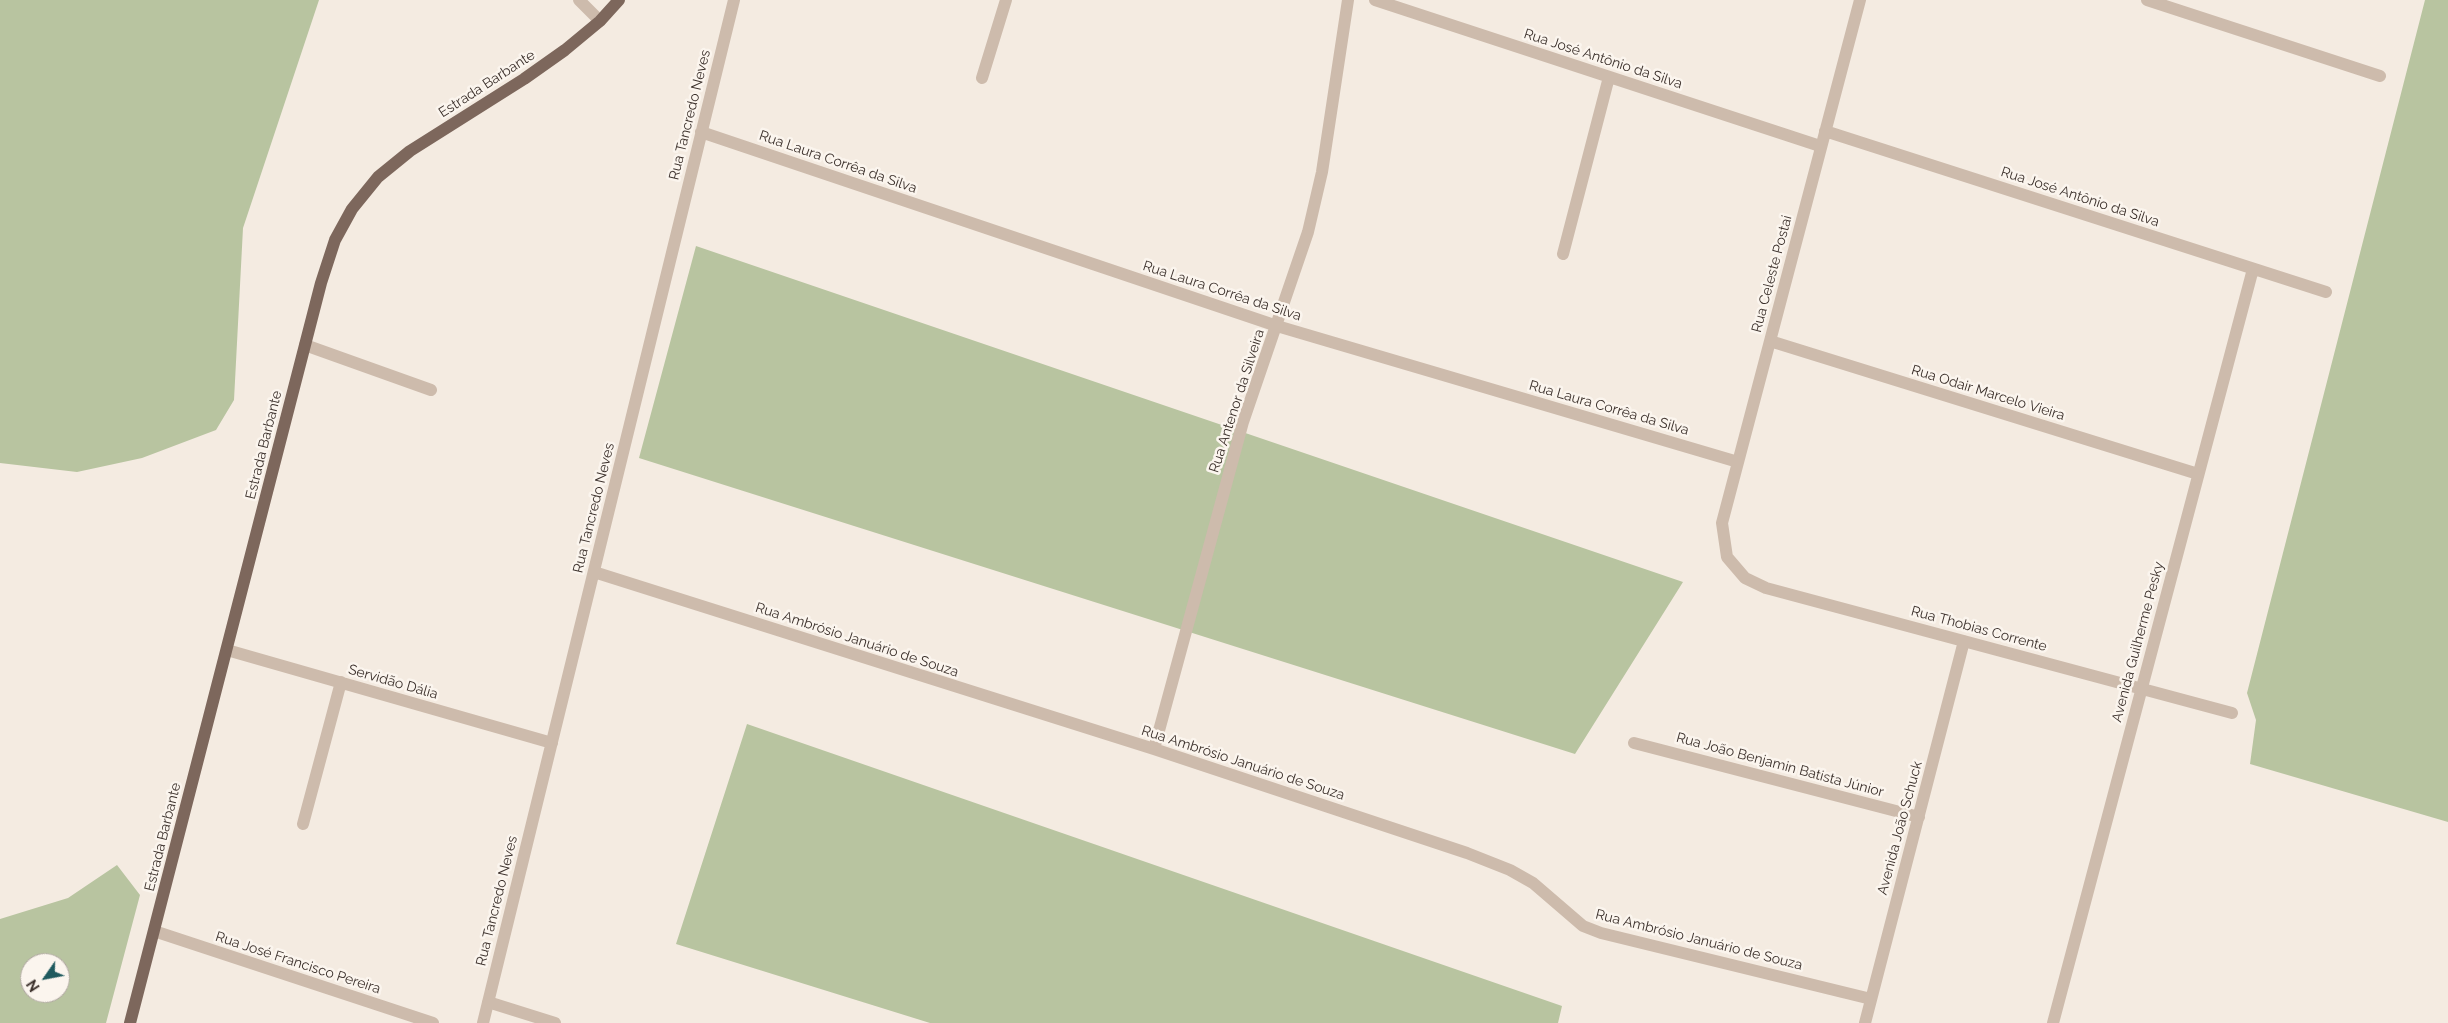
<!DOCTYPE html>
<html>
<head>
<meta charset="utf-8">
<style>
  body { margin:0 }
  #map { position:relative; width:2448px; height:1023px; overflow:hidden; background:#f4ebe1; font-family:Raleway,sans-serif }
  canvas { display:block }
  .north { position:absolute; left:20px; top:953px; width:50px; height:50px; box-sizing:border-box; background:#fbf5ee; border:1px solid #aea6a0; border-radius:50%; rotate:237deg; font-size:14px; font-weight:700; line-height:20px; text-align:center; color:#3b302b }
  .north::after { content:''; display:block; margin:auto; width:18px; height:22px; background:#1f5a5e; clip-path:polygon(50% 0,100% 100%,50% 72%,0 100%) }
</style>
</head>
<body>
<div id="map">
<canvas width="2448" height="1023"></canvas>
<div class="north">N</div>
</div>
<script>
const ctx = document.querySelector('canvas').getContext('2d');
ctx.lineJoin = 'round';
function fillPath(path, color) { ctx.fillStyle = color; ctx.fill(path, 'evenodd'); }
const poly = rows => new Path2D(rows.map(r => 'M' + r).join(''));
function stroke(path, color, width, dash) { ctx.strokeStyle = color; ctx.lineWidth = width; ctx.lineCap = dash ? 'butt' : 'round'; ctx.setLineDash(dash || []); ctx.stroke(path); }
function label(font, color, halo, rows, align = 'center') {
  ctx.font = font + ' Raleway,sans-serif'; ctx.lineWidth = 5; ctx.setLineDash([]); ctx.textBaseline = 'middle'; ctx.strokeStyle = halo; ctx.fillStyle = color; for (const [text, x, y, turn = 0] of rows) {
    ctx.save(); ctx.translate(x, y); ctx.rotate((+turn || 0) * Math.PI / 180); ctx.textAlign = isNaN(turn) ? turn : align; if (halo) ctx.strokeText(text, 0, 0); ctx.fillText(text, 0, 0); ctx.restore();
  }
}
fillPath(poly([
  [0,0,319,0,243,228,234,400,216,430,142,458,77,472,0,463],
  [2425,0,2448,0,2448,822,2250,764,2256,720,2247,693],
  [696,246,1683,582,1575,754,639,458],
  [747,724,1562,1006,1558,1023,930,1023,676,944],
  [117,865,140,895,106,1023,0,1023,0,919,68,898],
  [30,963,60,963,60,993,30,993]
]), '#b8c4a0');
stroke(poly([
  [579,0,600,21],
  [1375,0,1820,146],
  [1860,0,1722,523,1727,557,1745,578,1766,588,2232,713],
  [2147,0,2380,76],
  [982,78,1006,0],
  [1825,131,2326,292],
  [701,132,1277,326,1738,462],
  [1563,254,1609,77],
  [1770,341,2198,474],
  [305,345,431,390],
  [594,572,1154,749,1467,853,1510,870,1533,883,1583,926,1601,933,1871,999],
  [227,650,552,743],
  [1634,743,1919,817],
  [1154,749,1243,422,1308,232,1322,172,1348,0],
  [303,824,341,682],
  [154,931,433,1023],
  [488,1002,555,1023],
  [483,1023,734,0],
  [1865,1023,1964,641],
  [2053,1023,2253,269]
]), '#cdbbac', 12);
stroke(poly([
  [130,1023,321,283,335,240,352,209,378,177,410,151,524,79,565,50,600,21,619,0]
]), '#7d675c', 12);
label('14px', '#3b302b', '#fbf5ee', [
  ["Rua José Antônio da Silva",1603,59,18],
  ["Estrada Barbante",487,84,-33],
  ["Rua Tancredo Neves",690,115,-76],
  ["Rua Laura Corrêa da Silva",838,162,19],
  ["Rua José Antônio da Silva",2080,197,18],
  ["Rua Celeste Postai",1772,274,-75],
  ["Rua Laura Corrêa da Silva",1222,291,18],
  ["Rua Odair Marcelo Vieira",1988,393,17],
  ["Rua Antenor da Silveira",1237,401,-72],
  ["Rua Laura Corrêa da Silva",1609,408,16],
  ["Estrada Barbante",264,445,-76],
  ["Rua Tancredo Neves",594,508,-76],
  ["Rua Thobias Corrente",1979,629,15],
  ["Rua Ambrósio Januário de Souza",857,640,18],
  ["Avenida Guilherme Pesky",2138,642,-75],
  ["Servidão Dália",393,682,16],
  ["Rua Ambrósio Januário de Souza",1243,763,18],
  ["Rua João Benjamin Batista Júnior",1780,765,15],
  ["Avenida João Schuck",1900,828,-75],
  ["Estrada Barbante",163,837,-76],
  ["Rua Tancredo Neves",497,901,-76],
  ["Rua Ambrósio Januário de Souza",1699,940,14],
  ["Rua José Francisco Pereira",298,963,18]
]);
</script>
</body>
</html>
